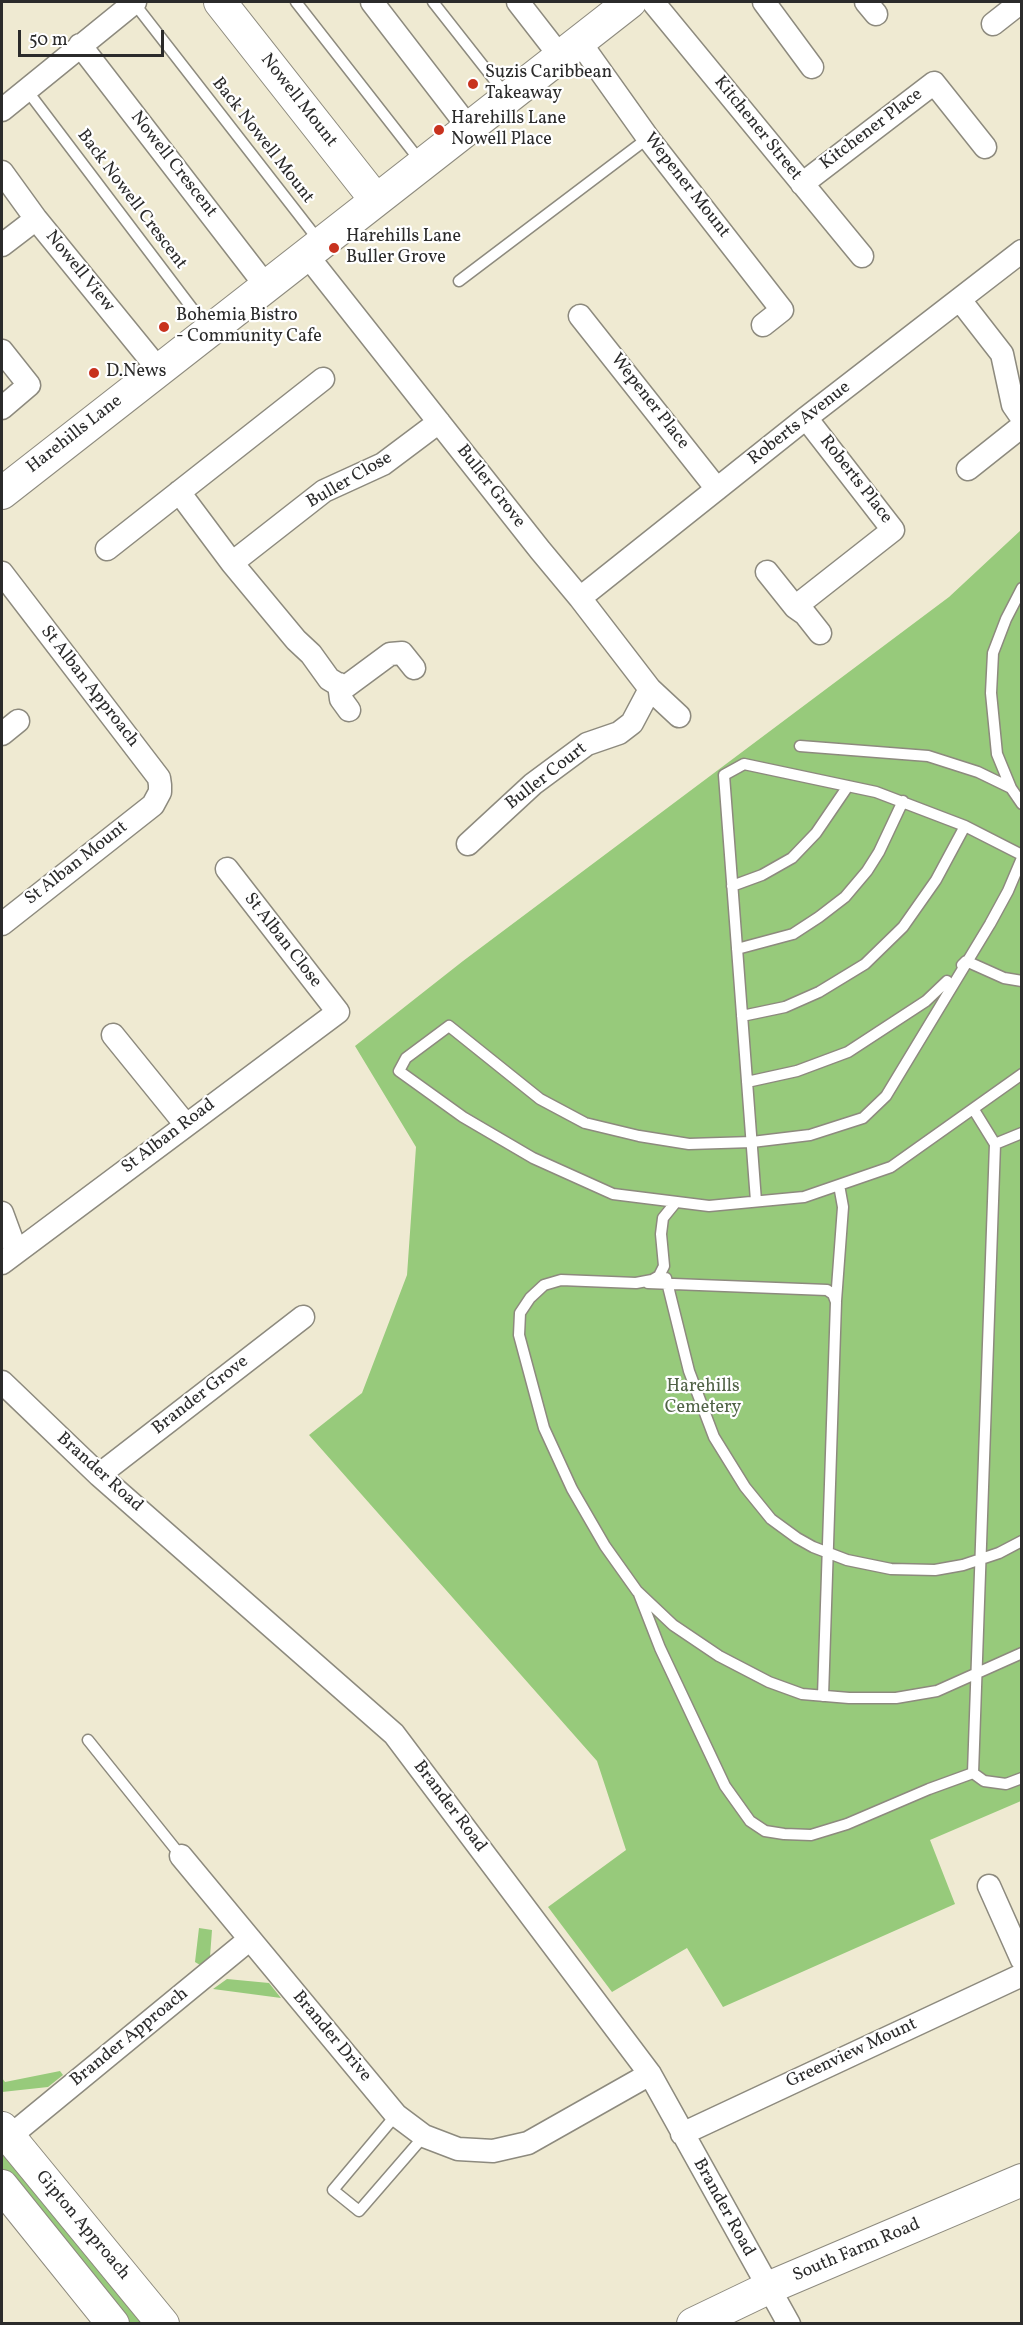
<!DOCTYPE html>
<html>
<head>
<meta charset="utf-8">
<style>
  body { margin:0 }
  #map { position:relative; width:1023px; height:2325px; overflow:hidden; background:#efead2; font-family:Vollkorn,serif }
  canvas { display:block }
  .frame { position:absolute; inset:0; border:3px solid #2b2b2b; pointer-events:none }
  .scale { position:absolute; left:18px; top:30px; width:146px; height:27px; box-sizing:border-box; border:3px solid #2b2b2b; border-top:0; padding-left:8px; font-size:18px; line-height:21px; white-space:nowrap; color:#2b2b2b; -webkit-text-stroke:4px #fff; paint-order:stroke }
</style>
</head>
<body>
<div id="map">
<canvas width="1023" height="2325"></canvas>
<div class="frame"></div>
<div class="scale">50 m</div>
</div>
<script>
const ctx = document.querySelector('canvas').getContext('2d');
ctx.lineJoin = 'round';
function fillPath(path, color) { ctx.fillStyle = color; ctx.fill(path, 'evenodd'); }
const poly = rows => new Path2D(rows.map(r => 'M' + r).join(''));
function stroke(path, color, width, dash) { ctx.strokeStyle = color; ctx.lineWidth = width; ctx.lineCap = dash ? 'butt' : 'round'; ctx.setLineDash(dash || []); ctx.stroke(path); }
function label(font, color, halo, rows, align = 'center') {
  ctx.font = font + ' Vollkorn,serif'; ctx.lineWidth = 4.5; ctx.setLineDash([]); ctx.textBaseline = 'middle'; ctx.strokeStyle = halo; ctx.fillStyle = color; for (const [text, x, y, turn = 0] of rows) {
    ctx.save(); ctx.translate(x, y); ctx.rotate((+turn || 0) * Math.PI / 180); ctx.textAlign = isNaN(turn) ? turn : align; if (halo) ctx.strokeText(text, 0, 0); ctx.fillText(text, 0, 0); ctx.restore();
  }
}
fillPath(poly([
  [1021,530,1021,1801,930,1840,955,1904,723,2007,687,1948,612,1992,548,1907,626,1850,597,1761,309,1435,362,1393,407,1275,416,1147,355,1046,463,961,949,597],
  [199,1928,212,1930,210,1957,200,1965,195,1962],
  [227,1979,269,1983,281,1998,213,1989],
  [60,2071,63,2075,48,2087,2,2092,2,2078,5,2082],
  [2,2135,157,2323,124,2323,2,2174]
]), '#97ca7b');
const lane = poly([
  [296,2,421,162],
  [433,2,507,96],
  [134,3,320,242],
  [26,89,207,328],
  [459,281,648,138],
  [800,746,928,756,978,772,1011,788,997,754,991,693,993,653,1006,619,1022,588],
  [1011,788,1022,804],
  [1022,858,1008,891,990,924,886,1096,863,1118,810,1135,752,1142,689,1144,639,1136,585,1123,540,1099,449,1026,406,1058,399,1071,463,1117,533,1158,613,1194,709,1206,804,1197,891,1167,1022,1074],
  [732,886,762,875,792,858,816,833,848,786],
  [737,949,793,934,819,917,845,897,867,871,879,852,903,801],
  [962,965,966,961,1004,978,1022,981],
  [742,1016,785,1007,819,992,865,964,903,927,936,880,965,826],
  [747,1082,797,1071,848,1052,926,1001,947,981],
  [995,1144,1022,1133],
  [756,1201,724,775,744,764,876,792,965,826,1022,855],
  [676,1202,663,1218,661,1234,664,1266,659,1276,652,1280,636,1283,561,1280,544,1285,530,1298,520,1313,519,1335,544,1428,572,1489,605,1546,637,1591,673,1625,719,1656,769,1682,802,1694,849,1698,896,1698,937,1691,1022,1653],
  [666,1278,689,1371,714,1437,745,1487,771,1519,797,1538,813,1547,847,1560,891,1569,935,1570,963,1565,999,1553,1022,1541],
  [648,1283,827,1290,833,1294,836,1302,823,1696],
  [836,1301,843,1207,839,1185],
  [639,1594,660,1648,725,1786,750,1821,765,1831,784,1834,811,1835,847,1824,929,1789,973,1773,984,1781,1006,1784,1022,1778],
  [88,1740,181,1856],
  [973,1773,995,1144,974,1110],
  [396,2115,333,2190,359,2211,424,2136]
]);
const street = poly([
  [372,2,469,128],
  [518,2,560,56],
  [653,2,862,256],
  [764,2,812,67],
  [866,2,876,14],
  [993,24,1021,2],
  [579,41,648,138,782,310,763,325],
  [80,45,266,286],
  [2,110,135,2],
  [2,172,36,219,159,370],
  [802,184,934,83,985,147],
  [2,245,36,219],
  [306,254,540,550,580,598,650,689,679,716],
  [960,300,1002,354,1013,405,1022,418],
  [580,316,717,489],
  [2,351,29,385,2,408],
  [968,469,1022,426],
  [179,492,232,563,296,640,311,654,329,679,344,688,390,654,402,653,414,668],
  [107,549,323,379],
  [232,563,324,491,383,464,439,422],
  [767,572,795,607,805,614,820,633],
  [2,573,159,778,160,785,160,792,153,805,2,924],
  [580,598,806,418,1022,251],
  [795,607,893,530,806,418],
  [339,684,341,699,349,710],
  [2,734,18,721],
  [468,844,533,784,587,744,619,733,632,723,650,689],
  [113,1035,186,1125],
  [2,1213,16,1251],
  [2,1263,338,1012,227,869],
  [2,1382,99,1475,394,1734,650,2074,789,2324],
  [99,1475,303,1317],
  [181,1856,396,2115,424,2136,458,2149,493,2151,528,2143,650,2074],
  [989,1886,1022,1960],
  [682,2134,1022,1975],
  [9,2137,250,1939]
]);
const secondary = poly([
  [220,2,376,200],
  [2,493,630,2],
  [2,2128,163,2324],
  [2,2186,113,2324],
  [693,2324,768,2288,1022,2180]
]);
stroke(lane, '#8d8a7e', 13);
stroke(street, '#8d8a7e', 25);
stroke(secondary, '#8d8a7e', 34);
stroke(lane, '#fff', 10);
stroke(street, '#fff', 22);
stroke(secondary, '#fff', 32);
for (const [x, y, r, color] of [
  [473,84,6,"#c8321e"],
  [439,130,6,"#c8321e"],
  [334,248,6,"#c8321e"],
  [164,327,6,"#c8321e"],
  [94,373,6,"#c8321e"]
]) { const dot = new Path2D(); dot.arc(x, y, r, 0, 2 * Math.PI); ctx.fillStyle = color; ctx.fill(dot); stroke(dot, '#fff', 2); }
label('18px', '#2b2b2b', '#fff', [
  ["Suzis Caribbean",485,74],
  ["Takeaway",485,95],
  ["Harehills Lane",451,120],
  ["Nowell Place",451,141],
  ["Harehills Lane",346,238],
  ["Buller Grove",346,259],
  ["Bohemia Bistro",176,317],
  ["- Community Cafe",176,338],
  ["D.News",106,373]
], 'left');
label('18px', '#2b2b2b', '#fff', [
  ["Nowell Mount",298,101,52],
  ["Kitchener Street",757,129,51],
  ["Kitchener Place",872,130,-37],
  ["Back Nowell Mount",262,141,52],
  ["Nowell Crescent",173,165,52],
  ["Wepener Mount",686,186,52],
  ["Back Nowell Crescent",131,200,53],
  ["Nowell View",79,272,51],
  ["Wepener Place",649,402,52],
  ["Roberts Avenue",800,424,-38],
  ["Harehills Lane",75,435,-38],
  ["Roberts Place",855,480,52],
  ["Buller Close",350,481,-30],
  ["Buller Grove",490,487,52],
  ["St Alban Approach",89,687,52],
  ["Buller Court",547,777,-38],
  ["St Alban Mount",77,864,-38],
  ["St Alban Close",282,941,52],
  ["St Alban Road",169,1137,-37],
  ["Brander Grove",201,1396,-38],
  ["Brander Road",99,1473,42],
  ["Brander Road",449,1807,53],
  ["Brander Drive",331,2037,50],
  ["Brander Approach",130,2038,-39],
  ["Greenview Mount",852,2054,-25],
  ["Brander Road",723,2208,61],
  ["Gipton Approach",82,2226,50],
  ["South Farm Road",857,2251,-23]
]);
label('18px', '#516347', '#fff', [
  ["Harehills",703,1388],
  ["Cemetery",703,1409]
]);
</script>
</body>
</html>
